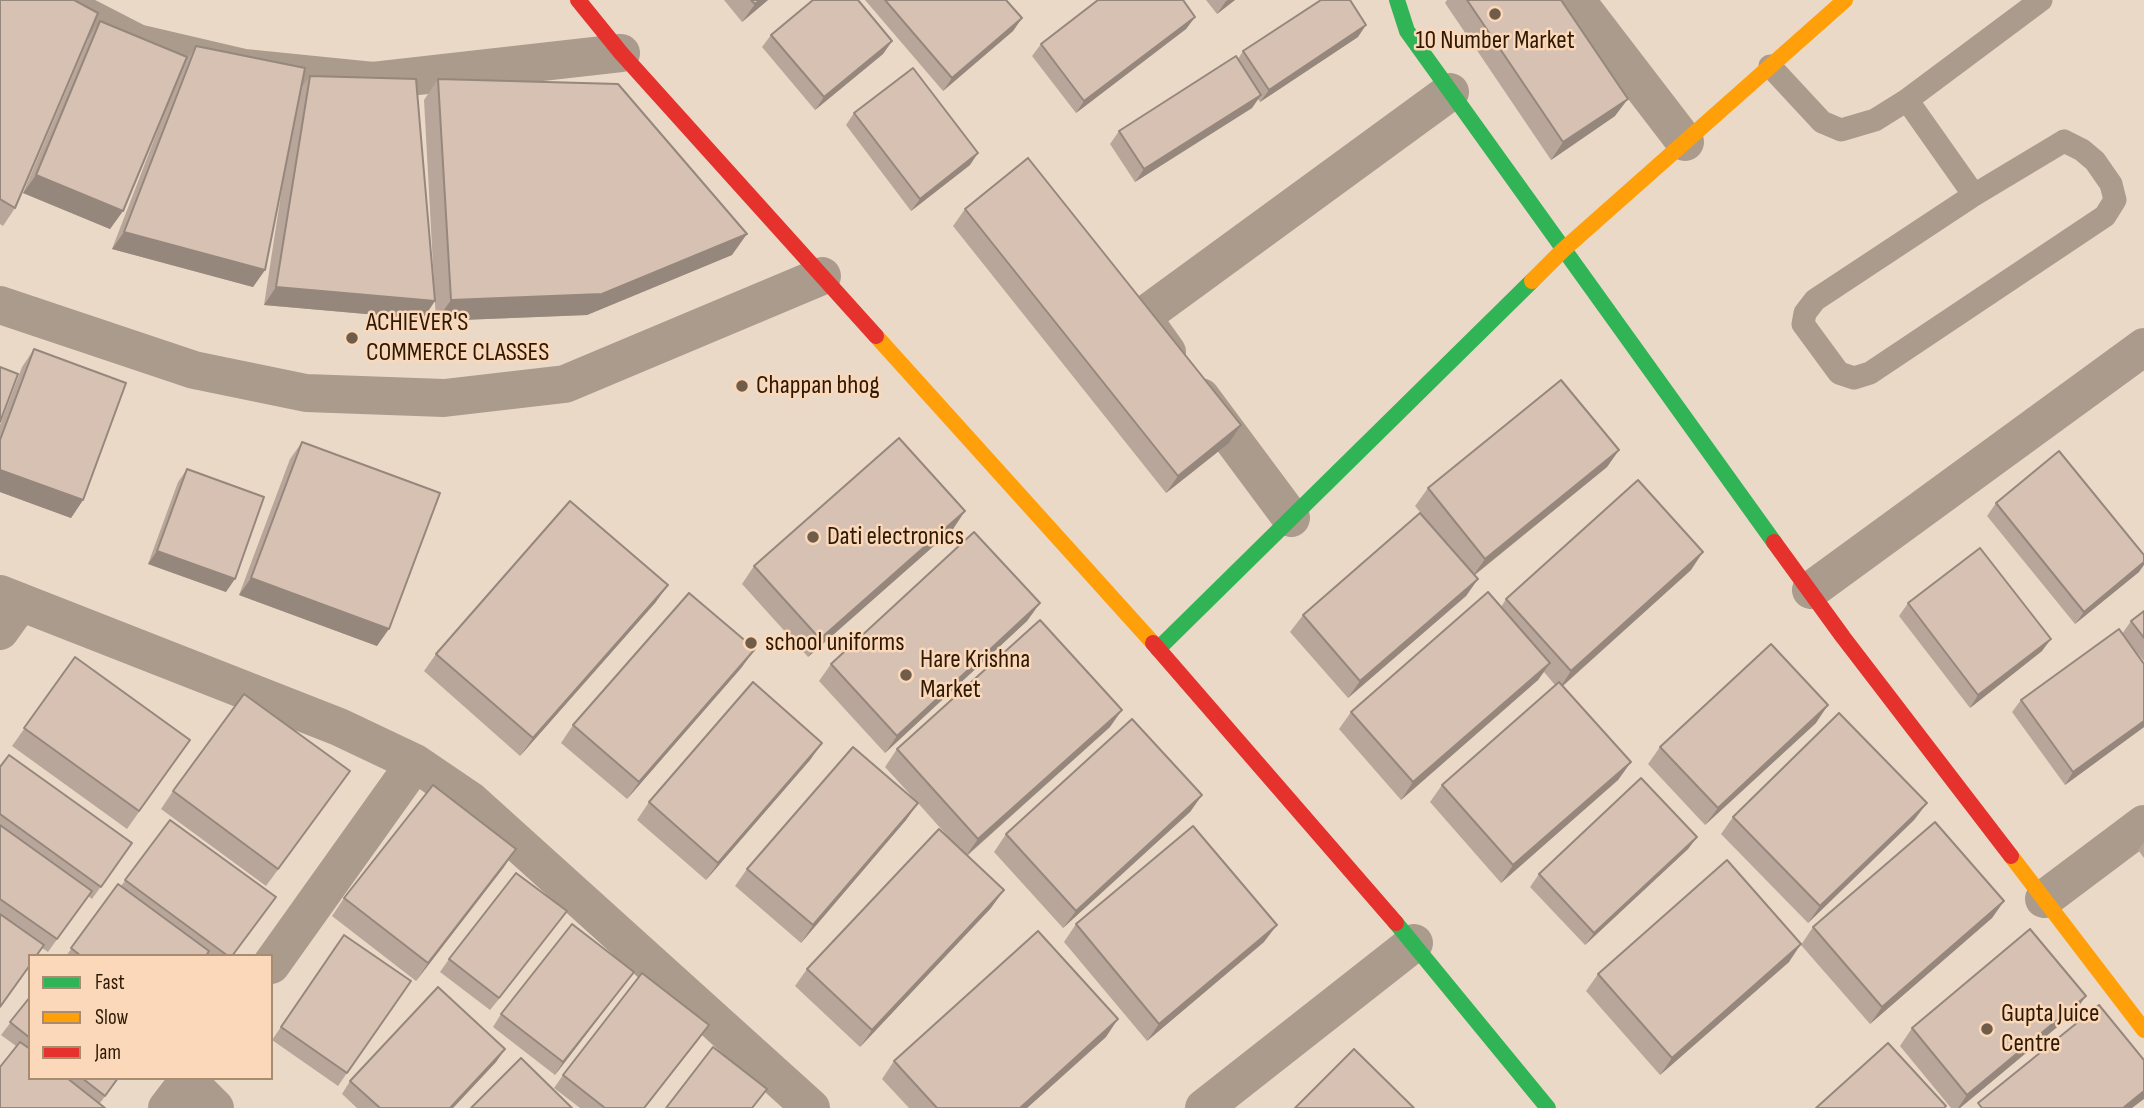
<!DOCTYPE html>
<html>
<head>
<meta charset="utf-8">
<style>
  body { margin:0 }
  #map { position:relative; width:2144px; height:1108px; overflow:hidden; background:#ebd9c8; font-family:"Sofia Sans Condensed",sans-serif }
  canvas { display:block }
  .legend { position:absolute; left:28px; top:954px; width:245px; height:126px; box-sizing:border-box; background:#fad8b9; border:2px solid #a88c71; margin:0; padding:9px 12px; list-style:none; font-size:21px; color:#2e1a04 }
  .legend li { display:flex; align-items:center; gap:14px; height:35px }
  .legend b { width:35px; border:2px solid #a88c71 }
</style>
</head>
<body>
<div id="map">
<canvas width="2144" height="1108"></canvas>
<ul class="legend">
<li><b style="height:9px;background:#30b455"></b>Fast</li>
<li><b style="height:9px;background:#ff9f0a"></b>Slow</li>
<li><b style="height:9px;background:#e5322d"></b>Jam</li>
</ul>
</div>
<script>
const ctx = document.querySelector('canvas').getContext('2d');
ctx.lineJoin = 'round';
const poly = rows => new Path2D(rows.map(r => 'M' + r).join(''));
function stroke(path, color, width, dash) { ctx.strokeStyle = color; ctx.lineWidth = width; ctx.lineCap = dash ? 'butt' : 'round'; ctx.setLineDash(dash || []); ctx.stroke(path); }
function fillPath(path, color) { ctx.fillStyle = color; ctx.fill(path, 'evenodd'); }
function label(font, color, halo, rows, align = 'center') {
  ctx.font = font + ' "Sofia Sans Condensed",sans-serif'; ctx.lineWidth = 5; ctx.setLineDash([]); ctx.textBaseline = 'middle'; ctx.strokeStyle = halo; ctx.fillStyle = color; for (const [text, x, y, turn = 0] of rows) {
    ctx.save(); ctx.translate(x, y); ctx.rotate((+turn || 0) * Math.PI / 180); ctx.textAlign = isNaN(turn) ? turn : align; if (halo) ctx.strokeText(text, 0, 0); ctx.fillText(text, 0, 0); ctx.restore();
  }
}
stroke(poly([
  [1770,66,1822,122,1841,130,1875,120,1907,100,2041,0],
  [1907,100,1974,195],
  [2064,141,2082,150,2095,161,2111,184,2115,200,2105,216,1870,373,1854,378,1839,373,1803,324,1805,313,1815,300,1974,195,2064,141]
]), '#aa9b8c', 23);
stroke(poly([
  [60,0,77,12,137,43,244,68,373,81,621,53],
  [1576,0,1685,142],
  [0,305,194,370,306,393,444,398,565,384,822,276],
  [1167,352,1142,317,1450,92],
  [1201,397,1291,518],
  [1811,590,2144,347],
  [0,594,339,727,415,763,471,801,811,1108],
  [0,631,20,603],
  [2044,899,2144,824],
  [271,965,415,763],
  [188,1081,215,1108],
  [167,1108,190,1078],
  [1204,1108,1414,943]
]), '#aa9b8c', 38);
stroke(poly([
  [1397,0,1407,31,1774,542],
  [1158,649,1532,281],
  [1396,923,1548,1108]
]), '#30b455', 16);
stroke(poly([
  [1532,281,1563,250,1845,0],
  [876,336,1153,643],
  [2011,856,2144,1030]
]), '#ff9f0a', 16);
stroke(poly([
  [578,0,621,53,876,336],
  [1774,542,1843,637,2011,856],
  [1153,643,1396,923]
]), '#e5322d', 16);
fillPath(poly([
  [0,0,15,208,3,226,0,224],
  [724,0,768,0,742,22],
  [865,0,1006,0,1022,18,1013,31,943,91],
  [1206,0,1235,0,1217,14],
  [1447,0,1561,0,1615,116,1551,160,1445,3],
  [1195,17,1186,29,1076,113,1032,56,1041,44],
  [100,21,186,61,196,46,301,88,310,76,423,319,264,305,286,161,265,270,253,287,112,249,174,88,123,211,110,229,23,193,88,39],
  [771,35,892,41,883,54,815,110,762,47],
  [1358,37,1260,102,1258,99,1252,108,1135,182,1110,144,1119,131,1238,59,1243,51],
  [438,79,732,255,587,315,436,321,424,100],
  [854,113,970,165,911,211,846,125],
  [965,209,1229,443,1166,493,953,226],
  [34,349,83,500,71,518,0,492,0,425,22,367],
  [302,442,377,646,239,595,290,459],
  [1619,450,1607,467,1475,575,1478,579,1466,596,1348,698,1290,632,1303,615,1429,523,1415,506,1428,488],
  [187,469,226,592,148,564,178,482],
  [1996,503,2139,572,2075,624,1987,516],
  [965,511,953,529,808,657,742,584,754,566],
  [1691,570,1563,686,1631,762,1618,780,1501,883,1430,802,1442,785,1555,685,1544,672,1538,680,1401,800,1339,729,1351,712,1501,607,1506,599],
  [668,585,655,603,520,756,424,671,436,654],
  [1040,603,1027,621,885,753,819,681,831,664],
  [1908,603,2042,651,1970,708,1899,616],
  [2144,611,2144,661,2124,637,2144,727,2065,785,2012,712,2021,700,2122,634,2131,621],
  [75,657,190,740,127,829,12,746],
  [742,667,627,799,561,743,573,725],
  [1816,723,1705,825,1648,764,1660,747],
  [1110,727,967,856,991,908,860,1047,795,986,807,969,959,849,918,803,906,820,801,943,735,886,747,869,917,802,885,767,897,749],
  [822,743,810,760,706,880,637,820,649,802],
  [0,767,132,843,92,899,88,896,48,952,42,948,0,1007],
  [338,788,266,886,161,809,173,791],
  [1202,795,1190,812,1063,928,994,852,1006,834],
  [1927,803,1914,820,1808,923,1721,834,1733,817],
  [170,820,233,956,66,956,118,884,121,886],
  [1697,837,1688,849,1585,945,1530,887,1539,874],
  [2144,842,2144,858,2138,850],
  [504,867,416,981,332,916,344,898],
  [2004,901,1992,918,1870,1024,1801,945,1813,927],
  [558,923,490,1010,440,972,449,959],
  [1076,924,1264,942,1147,1041,1064,942],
  [344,935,411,981,338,1086,272,1040],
  [1789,962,1660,1075,1586,991,1598,974],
  [634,972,555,1075,493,1027,501,1014],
  [30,997,30,1078,119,1078,100,1103,105,1108,0,1108,0,1067,16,1046,1,1035],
  [2074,1013,1960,1108,1951,1108,1900,1046,1912,1028],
  [1106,1037,1027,1108,909,1108,882,1079,894,1061],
  [700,1038,645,1108,580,1108,554,1088,563,1075],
  [505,1049,496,1062,453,1108,357,1108,342,1094,350,1081]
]), '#b9a69a');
fillPath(poly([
  [760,0,768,0,742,22,755,4],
  [1228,0,1235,0,1217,14,1226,1],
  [1195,17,1186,29,1076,113,1084,101],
  [1022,18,1013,31,943,91,952,78],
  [1366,25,1358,37,1260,102,1269,90],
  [892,41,883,54,815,110,824,97],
  [1261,95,1252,108,1135,182,1144,169],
  [1628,99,1615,116,1551,160,1563,142],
  [978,153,970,165,911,211,920,199],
  [36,175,123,211,110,229,23,193],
  [124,232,265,270,253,287,112,249],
  [747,234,732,255,587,315,436,321,451,300],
  [276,287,435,301,423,319,264,305],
  [1241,425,1229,443,1166,493,1178,476],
  [1619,450,1607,467,1473,576,1485,559],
  [0,470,83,500,71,518,0,492],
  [965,511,953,529,808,657,820,639],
  [157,551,235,579,226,592,148,564],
  [1703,552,1691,570,1559,689,1571,671],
  [2144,562,2144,565,2139,572,2075,624,2084,612],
  [251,578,389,629,377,646,239,595],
  [1478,579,1466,596,1348,698,1360,681],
  [668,585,655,603,520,756,533,738],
  [1040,603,1027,621,885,753,897,736],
  [2051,639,2042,651,1970,708,1978,695],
  [755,649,742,667,627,799,639,782],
  [1550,663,1538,680,1401,800,1413,782],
  [1828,705,1816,723,1705,825,1718,808],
  [1122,710,1110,727,966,856,978,839],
  [2144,721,2144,727,2065,785,2073,772],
  [822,743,810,760,706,880,718,863],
  [1631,762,1618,780,1501,883,1513,865],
  [1202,795,1190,812,1063,928,1076,911],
  [918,803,906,820,801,943,813,925],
  [1927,803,1914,820,1808,923,1820,906],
  [1697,837,1688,849,1585,945,1594,933],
  [516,849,504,867,416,981,428,963],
  [1004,890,991,908,860,1047,872,1030],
  [2004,901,1992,918,1870,1024,1882,1007],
  [567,911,558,923,490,1010,499,998],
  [1277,925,1264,942,1147,1041,1159,1024],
  [1801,944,1789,962,1660,1075,1672,1058],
  [634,972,625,984,555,1075,563,1062],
  [2086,996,2074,1013,1960,1108,1958,1108,1967,1095],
  [1118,1019,1106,1037,1027,1108,1020,1108],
  [709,1025,700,1038,644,1108],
  [505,1049,496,1062,453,1108,450,1108],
  [2144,1091,2144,1099,2132,1108,2123,1108]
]), '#96877d');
const building = poly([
  [0,0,74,0,98,13,15,208,0,199,0,0],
  [751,0,760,0,755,4,751,0],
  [813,0,858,0,892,41,824,97,771,35,813,0],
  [885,0,1006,0,1022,18,952,78,885,0],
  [1098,0,1183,0,1195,17,1084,101,1041,44,1098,0],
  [1321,0,1350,0,1366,25,1269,90,1243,51,1321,0],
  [1467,0,1561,0,1628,99,1563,142,1467,0],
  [100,21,187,57,123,211,36,175,100,21],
  [196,46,305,68,265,270,124,232,196,46],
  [1236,56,1261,95,1144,169,1119,131,1236,56],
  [913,68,978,153,920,199,854,113,913,68],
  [310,76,416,79,435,301,276,287,310,76],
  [438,79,618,84,747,234,602,294,451,300,438,79],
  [1028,158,1241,425,1178,476,965,209,1028,158],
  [34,349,126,383,83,500,0,470,0,440,34,349],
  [0,367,18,374,0,422,0,367],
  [1561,380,1619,450,1485,559,1428,488,1561,380],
  [899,438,965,511,820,639,754,566,899,438],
  [302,442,440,493,389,629,251,578,302,442],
  [2059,451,2144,555,2144,562,2084,612,1996,503,2059,451],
  [187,469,264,497,235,579,157,551,187,469],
  [1638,480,1703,552,1571,671,1506,599,1638,480],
  [570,501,668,585,533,738,436,654,570,501],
  [1420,513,1478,579,1360,681,1303,615,1420,513],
  [974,532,1040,603,897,736,831,664,974,532],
  [1980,548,2051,639,1978,695,1908,603,1980,548],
  [1488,592,1550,663,1413,782,1351,712,1488,592],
  [689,593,755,649,639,782,573,725,689,593],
  [2144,611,2144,638,2131,621,2144,611],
  [1040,620,1122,710,978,839,897,749,1040,620],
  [2119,629,2144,664,2144,721,2073,772,2021,700,2119,629],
  [1771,644,1828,705,1718,808,1660,747,1771,644],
  [75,657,190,740,139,811,24,728,75,657],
  [753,682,822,743,718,863,649,802,753,682],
  [1559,682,1631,762,1513,865,1442,785,1559,682],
  [244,694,350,771,278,869,173,791,244,694],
  [1839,713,1927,803,1820,906,1733,817,1839,713],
  [1132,719,1202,795,1076,911,1006,834,1132,719],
  [853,747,918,803,813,925,747,869,853,747],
  [9,755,132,843,101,887,0,814,0,767,9,755],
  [1641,778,1697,837,1594,933,1539,874,1641,778],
  [433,785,516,849,428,963,344,898,433,785],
  [170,820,276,897,232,956,228,956,125,880,170,820],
  [1935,822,2004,901,1882,1007,1813,927,1935,822],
  [0,825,92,891,57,939,0,899,0,825],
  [1193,826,1277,925,1159,1024,1076,924,1193,826],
  [939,829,1004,890,872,1030,807,969,939,829],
  [1727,860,1801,944,1672,1058,1598,974,1727,860],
  [516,873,567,911,499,998,449,959,516,873],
  [118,884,209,951,206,956,81,956,71,948,118,884],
  [0,914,44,945,36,956,30,956,30,965,0,1007,0,914],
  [572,924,634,972,563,1062,501,1014,572,924],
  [2030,929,2086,996,1967,1095,1912,1028,2030,929],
  [1038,931,1118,1019,1020,1108,937,1108,894,1061,1038,931],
  [344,935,411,981,347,1073,281,1027,344,935],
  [642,973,709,1025,644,1108,605,1108,563,1075,642,973],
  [438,987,505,1049,450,1108,380,1108,350,1081,438,987],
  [30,997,30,1038,10,1022,30,997],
  [2099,1005,2144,1060,2144,1091,2123,1108,1982,1108,1978,1103,2099,1005],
  [20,1042,30,1049,30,1078,67,1078,105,1108,0,1108,0,1067,20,1042],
  [1888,1043,1946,1106,1944,1108,1816,1108,1888,1043],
  [713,1047,767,1089,752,1108,666,1108,713,1047],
  [1354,1049,1414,1108,1295,1108,1354,1049],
  [521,1058,572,1108,471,1108,521,1058],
  [82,1078,118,1078,105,1096,82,1078]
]);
fillPath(building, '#d7c1b3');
stroke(building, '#96877d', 2);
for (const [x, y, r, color] of [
  [1495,14,7,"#705d49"],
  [352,338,7,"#705d49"],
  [742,386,7,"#705d49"],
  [813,537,7,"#705d49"],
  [751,643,7,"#705d49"],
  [906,675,7,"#705d49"],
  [1987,1029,7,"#705d49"]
]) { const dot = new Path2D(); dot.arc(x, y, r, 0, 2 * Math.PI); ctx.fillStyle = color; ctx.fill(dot); stroke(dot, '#fad8b9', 2.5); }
label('26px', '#2e1a04', '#fad8b9', [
  ["10 Number Market",1495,41,"center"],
  ["ACHIEVER'S",366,323],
  ["COMMERCE CLASSES",366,353],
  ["Chappan bhog",756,386],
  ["Dati electronics",827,537],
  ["school uniforms",765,643],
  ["Hare Krishna",920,660],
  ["Market",920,690],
  ["Gupta Juice",2001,1014],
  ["Centre",2001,1044]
], 'left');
</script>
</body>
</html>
